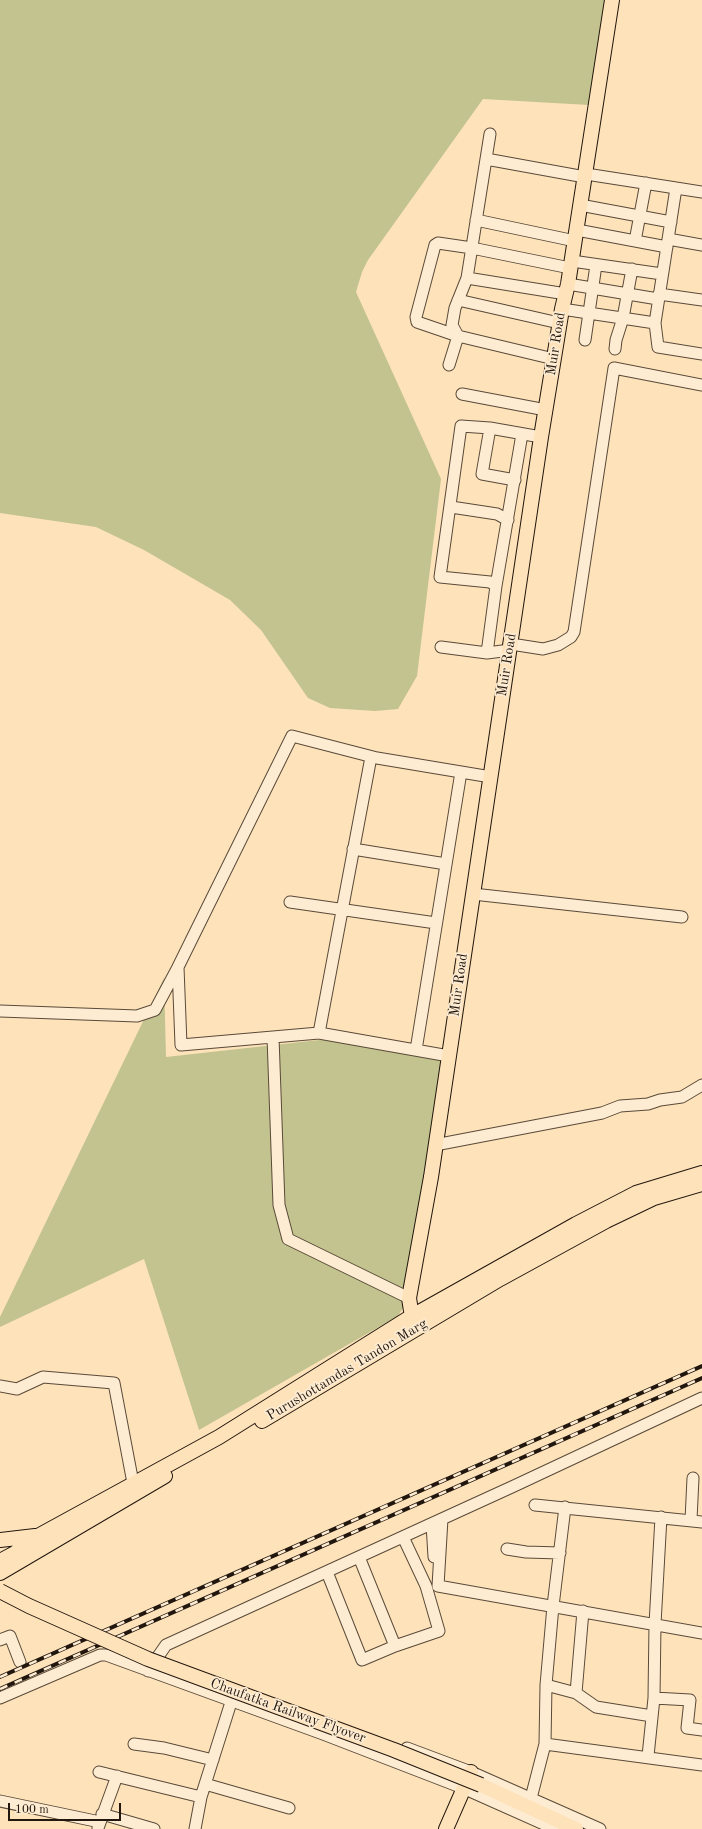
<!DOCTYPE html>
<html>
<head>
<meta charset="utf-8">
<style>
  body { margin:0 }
  #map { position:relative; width:702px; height:1829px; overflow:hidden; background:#fee2ba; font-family:"Old Standard TT",serif }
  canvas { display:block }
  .scale { position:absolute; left:8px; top:1803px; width:113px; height:18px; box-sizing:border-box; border:2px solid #22170e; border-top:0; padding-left:5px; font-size:12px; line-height:14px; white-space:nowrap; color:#22170e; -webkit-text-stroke:3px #feecd2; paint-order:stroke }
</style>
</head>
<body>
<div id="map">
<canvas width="702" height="1829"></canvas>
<div class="scale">100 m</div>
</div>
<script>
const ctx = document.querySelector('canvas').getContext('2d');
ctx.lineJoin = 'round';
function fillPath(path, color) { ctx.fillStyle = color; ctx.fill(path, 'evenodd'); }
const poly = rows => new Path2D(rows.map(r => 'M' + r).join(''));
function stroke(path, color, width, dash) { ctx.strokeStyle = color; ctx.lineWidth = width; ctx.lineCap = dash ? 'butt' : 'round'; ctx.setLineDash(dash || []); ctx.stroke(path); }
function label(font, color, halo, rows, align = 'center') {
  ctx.font = font + ' "Old Standard TT",serif'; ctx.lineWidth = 3.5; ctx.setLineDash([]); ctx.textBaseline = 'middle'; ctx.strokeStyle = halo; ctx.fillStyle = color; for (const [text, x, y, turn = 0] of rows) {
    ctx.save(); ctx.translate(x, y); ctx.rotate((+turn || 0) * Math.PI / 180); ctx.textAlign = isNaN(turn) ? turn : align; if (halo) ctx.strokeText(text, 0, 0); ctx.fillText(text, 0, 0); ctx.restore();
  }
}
fillPath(poly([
  [0,0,606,0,589,105,483,99,368,260,362,272,356,292,441,479,417,676,398,709,375,711,330,708,308,698,261,630,230,600,144,550,96,527,0,513],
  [164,978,166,1057,328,1039,443,1061,409,1298,398,1316,199,1430,144,1259,0,1327,0,1317]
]), '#c2c38e');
const minor = poly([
  [490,134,467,278,455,308,452,325,458,336,554,359],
  [486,159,585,177],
  [676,188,702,192],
  [580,205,671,222],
  [476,220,575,241],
  [577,230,667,247],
  [668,239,702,245],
  [635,241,646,183],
  [572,261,662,274],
  [467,278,566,294],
  [568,284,658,299],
  [659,294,702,300],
  [458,300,559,323],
  [562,309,655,323,676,188,586,174],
  [655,323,658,347,702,354],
  [585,340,596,265],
  [615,349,616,340,623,318,632,269],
  [449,365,458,336,417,322,416,317,435,245,438,243,472,248,570,268],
  [462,394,546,410],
  [490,428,482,474,515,480],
  [451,507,497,514,508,520],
  [496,586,490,582,440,577,461,426,490,428,541,437],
  [511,644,543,649,558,645,571,637,574,632,614,368,702,385],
  [441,647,487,653,510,650],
  [487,653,496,586,522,434],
  [353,849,446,864],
  [473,894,682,917],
  [290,902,436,923],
  [0,1011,137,1016,155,1010,178,967],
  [319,1033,371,757],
  [273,1037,279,1205,288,1239,409,1298],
  [416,1050,461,772],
  [449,1056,319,1033,181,1045,178,967,292,736,377,758,491,777],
  [435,1145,602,1113,620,1106,648,1104,660,1100,682,1097,702,1085],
  [0,1386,17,1389,43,1377,114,1383,133,1483],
  [535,1505,702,1522],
  [442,1519,438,1586,702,1633],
  [691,1520,693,1478],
  [432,1524,434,1557],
  [507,1549,526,1552,560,1553],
  [359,1557,395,1646],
  [327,1572,362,1660,395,1646,439,1631,426,1586,403,1537],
  [0,1640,10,1636,20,1662],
  [148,1671,166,1645,514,1486,702,1398],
  [546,1685,576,1693,596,1707,652,1716],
  [576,1693,583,1611],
  [0,1698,100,1655,106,1655,323,1734,463,1788,555,1829],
  [654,1698,690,1700,687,1728,702,1730],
  [134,1744,164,1748,213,1760],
  [545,1744,702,1765],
  [407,1748,471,1772,600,1829],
  [648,1756,654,1698,655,1624,661,1517],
  [99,1772,201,1797],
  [205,1784,289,1808],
  [531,1798,545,1744,546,1685,553,1606,565,1507],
  [0,1801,100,1822],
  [102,1814,154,1829],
  [98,1828,117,1776],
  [195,1829,201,1797,233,1696]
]);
const major = poly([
  [414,1330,409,1298,431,1177,541,437,562,309,568,284,612,0],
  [262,1421,500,1279,606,1221,654,1198,702,1184],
  [0,1540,35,1536],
  [0,1561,15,1553,38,1536,219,1437,412,1316,576,1224,636,1193,702,1173],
  [0,1573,165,1476],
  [481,1785,576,1829],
  [446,1829,471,1772]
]);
stroke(minor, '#594a39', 13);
stroke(major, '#22170e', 16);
stroke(minor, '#feecd2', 11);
stroke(major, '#fee2ba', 14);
const rail = poly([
  [0,1677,702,1366],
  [0,1689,702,1378]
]);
stroke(rail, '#22170e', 4);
stroke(rail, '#feecd2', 2.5, [8]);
const majorBridge = poly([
  [0,1591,29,1606,148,1659,394,1750,481,1785]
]);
stroke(majorBridge, '#22170e', 16, []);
stroke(majorBridge, '#fee2ba', 14);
label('14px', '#22170e', '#feecd2', [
  ["Muir Road",556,344,-81],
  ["Muir Road",507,665,-81],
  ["Muir Road",459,985,-82],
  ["Purushottamdas Tandon Marg",347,1370,-31],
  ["Chaufatka Railway Flyover",288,1711,20]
]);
</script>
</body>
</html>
